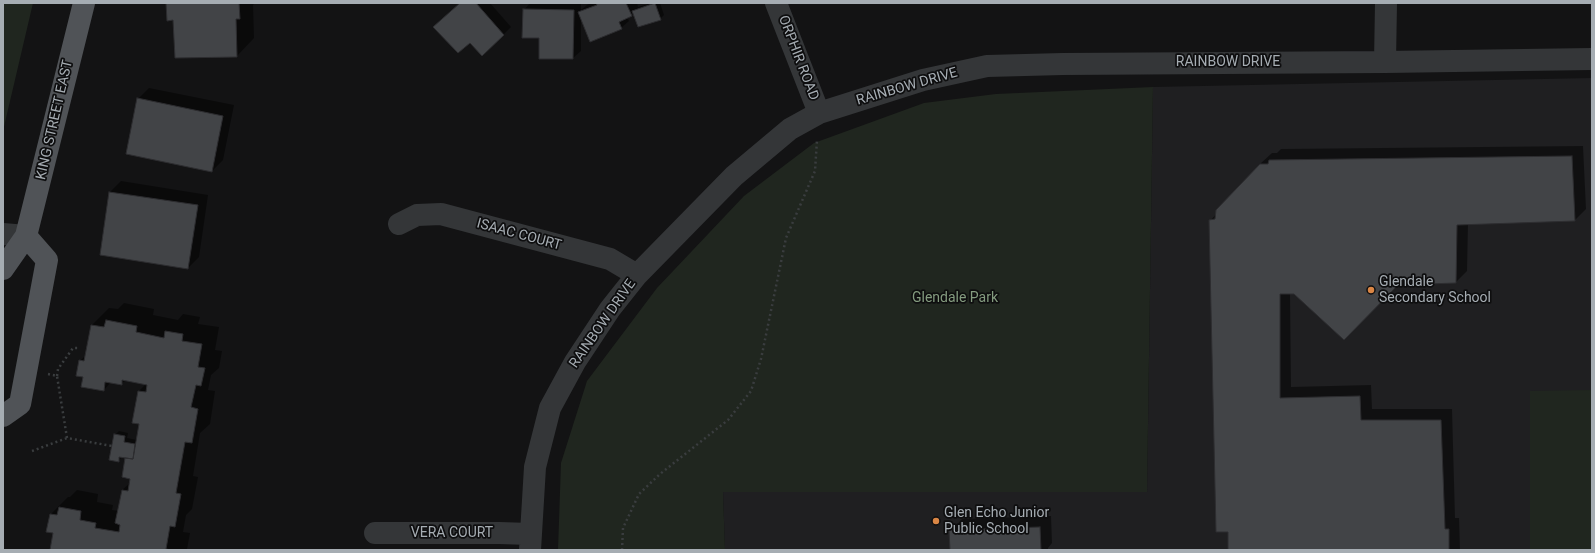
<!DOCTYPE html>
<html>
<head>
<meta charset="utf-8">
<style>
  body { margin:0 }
  #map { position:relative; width:1595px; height:553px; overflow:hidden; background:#131314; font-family:Roboto,sans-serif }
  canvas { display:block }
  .frame { position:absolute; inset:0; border:4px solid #a6adb3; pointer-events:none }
</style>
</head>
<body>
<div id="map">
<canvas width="1595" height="553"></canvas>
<div class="frame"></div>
</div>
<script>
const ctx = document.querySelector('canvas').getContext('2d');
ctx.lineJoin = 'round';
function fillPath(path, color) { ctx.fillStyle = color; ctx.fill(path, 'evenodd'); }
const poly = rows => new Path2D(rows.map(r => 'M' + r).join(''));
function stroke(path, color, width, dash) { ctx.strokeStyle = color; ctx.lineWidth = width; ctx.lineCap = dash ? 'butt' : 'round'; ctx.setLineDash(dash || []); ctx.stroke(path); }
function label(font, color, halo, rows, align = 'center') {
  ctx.font = font + ' Roboto,sans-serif'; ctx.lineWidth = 3.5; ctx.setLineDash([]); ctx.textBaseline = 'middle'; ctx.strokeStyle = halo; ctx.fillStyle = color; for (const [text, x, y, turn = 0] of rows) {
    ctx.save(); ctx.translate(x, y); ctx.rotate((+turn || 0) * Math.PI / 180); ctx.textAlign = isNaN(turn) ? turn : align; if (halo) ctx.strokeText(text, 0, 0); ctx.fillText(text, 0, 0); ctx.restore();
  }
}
fillPath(poly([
  [1592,78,1592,550,725,550,723,492,1147,492,1153,87]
]), '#1f1f21');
fillPath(poly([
  [3,3,33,3,3,131],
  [1153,87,1147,492,723,492,725,550,558,550,561,463,587,381,657,288,744,196,814,143,924,103,996,94],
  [1592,390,1592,550,1530,550,1530,391]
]), '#20261f');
fillPath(poly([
  [167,3,255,3,253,5,254,38,237,56,174,19],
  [460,3,490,3,511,27,503,35,434,27],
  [530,3,581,3,581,10,587,5,591,3,637,3,638,7,651,3,660,3,664,15,660,19,634,13,627,17,629,21,621,28,581,18,581,51,573,58,540,58,540,37,524,10],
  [149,88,234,105,223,160,212,171,138,99],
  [1583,146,1586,209,1575,220,1468,224,1467,271,1456,282,1398,284,1290,293,1291,387,1371,385,1372,409,1452,409,1455,518,1459,518,1460,550,1229,550,1210,221,1260,164,1272,153,1277,153,1281,149],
  [121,181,208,195,199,257,188,268,110,192],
  [124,303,154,309,153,315,178,320,183,314,200,317,198,324,219,327,215,350,222,351,219,368,211,375,208,390,215,391,210,424,200,433,193,476,198,477,192,509,186,515,183,532,190,533,187,549,51,550,54,533,51,514,68,497,70,497,77,490,98,494,97,502,113,505,112,510,119,511,122,490,130,483,131,478,123,476,126,457,123,456,119,460,115,435,119,431,128,433,127,438,137,440,140,424,139,391,146,384,126,380,121,384,111,382,104,390,84,376,80,361,87,354,92,325,109,308,118,309],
  [1051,516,1052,543,1048,548,1048,550,951,550,951,531,962,519]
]), '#0007');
const building = poly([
  [166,3,239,3,240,19,236,19,237,57,175,58,173,20,167,21,166,3],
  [460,3,476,3,504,35,482,56,470,43,458,53,433,27,460,3],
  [596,3,626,3,632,16,619,22,622,29,590,42,578,12,597,5,596,3],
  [655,3,661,20,638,27,632,11,655,3],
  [523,9,574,10,573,59,539,59,539,38,522,38,523,9],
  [137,98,223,116,212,172,126,154,137,98],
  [1572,156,1575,221,1457,225,1456,283,1398,285,1344,340,1294,294,1280,294,1280,398,1360,396,1361,420,1441,420,1445,529,1449,529,1449,550,1228,550,1228,532,1216,532,1209,220,1215,219,1216,210,1260,164,1268,164,1269,160,1572,156],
  [109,192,198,205,188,269,100,255,109,192],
  [106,320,137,326,136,332,164,338,165,331,183,334,182,341,202,344,198,367,205,368,201,386,196,385,191,407,198,409,192,443,185,442,176,493,181,494,175,527,170,526,166,549,171,550,50,550,53,533,46,532,50,514,57,515,59,507,81,511,80,520,96,523,95,528,119,532,120,525,115,523,122,490,128,491,130,479,122,477,125,458,133,459,139,424,132,423,138,391,146,392,147,385,122,380,122,385,105,382,104,391,81,387,83,377,76,376,79,360,84,361,91,325,104,327,106,320],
  [114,434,125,436,124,442,135,444,133,459,119,457,119,462,109,460,114,434],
  [1040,527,1041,550,950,550,949,530,1040,527]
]);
fillPath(building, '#424447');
stroke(building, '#2d2d30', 1);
stroke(poly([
  [48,374,57,376,67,438,112,446],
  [57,376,58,369,73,348,79,348],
  [32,451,67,438],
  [622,550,623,528,639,494,660,474,728,420,751,391,761,359,786,238,815,171,817,140]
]), '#3a3d3f', 2.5, [2, 3]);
stroke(poly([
  [776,3,819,113],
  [1385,62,1386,3],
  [399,224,417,215,441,214,610,259,637,275],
  [3,234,26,236],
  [375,533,499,533,530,534],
  [530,550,535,467,550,408,575,362,610,309,637,275,734,176,790,129,819,113,923,80,987,66,1063,64,1385,62,1592,59]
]), '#343638', 22);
stroke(poly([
  [3,269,26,236,84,3],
  [3,416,20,404,47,260,26,236]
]), '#505357', 22);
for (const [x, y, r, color] of [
  [1371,290,4,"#da8645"],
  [936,521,4,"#da8645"]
]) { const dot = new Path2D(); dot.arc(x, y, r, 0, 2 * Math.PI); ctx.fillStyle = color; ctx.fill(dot); stroke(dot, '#0e0e0f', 1.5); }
label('14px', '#a6adb3', '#0e0e0f', [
  ["ORPHIR ROAD",798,58,69],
  ["RAINBOW DRIVE",1228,62],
  ["RAINBOW DRIVE",907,87,-16],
  ["KING STREET EAST",55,120,-77],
  ["ISAAC COURT",519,235,15],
  ["RAINBOW DRIVE",603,324,-55],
  ["VERA COURT",452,533]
]);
label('14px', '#a6adb3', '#0e0e0f', [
  ["Glendale",1379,282],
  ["Secondary School",1379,298],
  ["Glen Echo Junior",944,513],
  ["Public School",944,529]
], 'left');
label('14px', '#849b7f', '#0e0e0f', [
  ["Glendale Park",955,298]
]);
</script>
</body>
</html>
